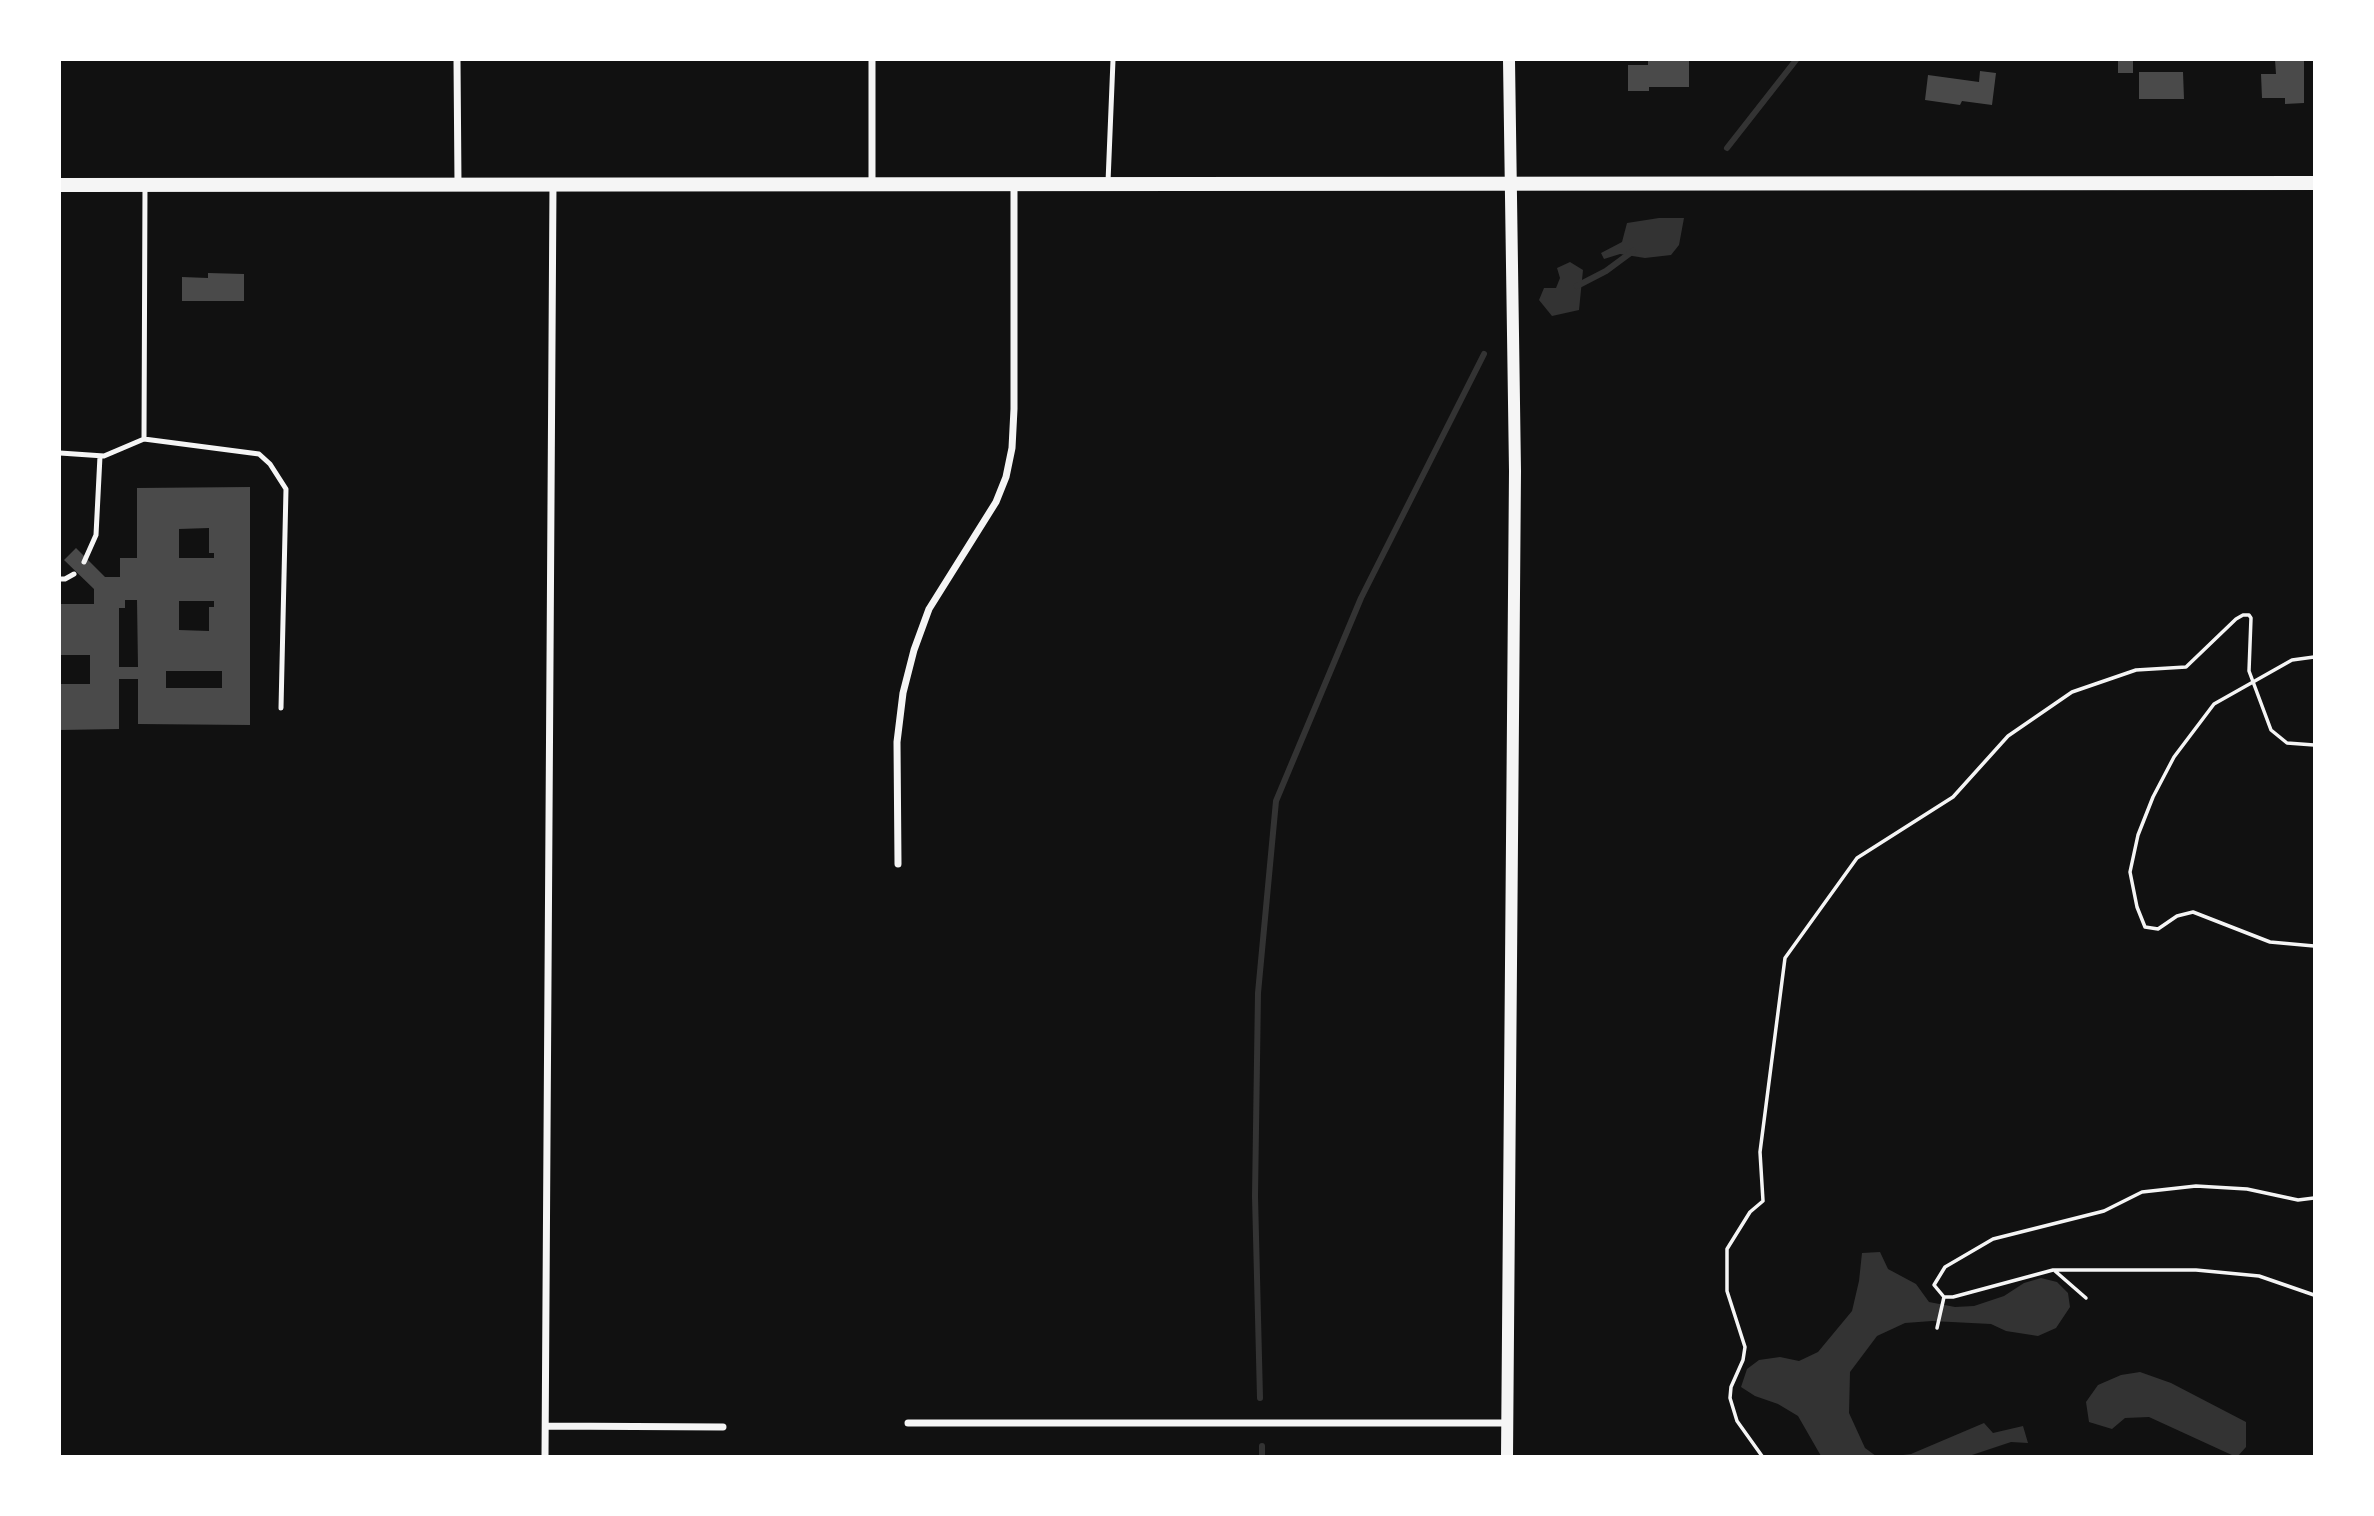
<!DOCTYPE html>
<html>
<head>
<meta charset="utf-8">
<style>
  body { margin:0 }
  #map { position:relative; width:2374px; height:1516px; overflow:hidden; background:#111; font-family:Commissioner,sans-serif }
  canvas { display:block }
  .frame { position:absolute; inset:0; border:61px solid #fff; pointer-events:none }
</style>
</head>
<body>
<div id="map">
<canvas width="2374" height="1516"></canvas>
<div class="frame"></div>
</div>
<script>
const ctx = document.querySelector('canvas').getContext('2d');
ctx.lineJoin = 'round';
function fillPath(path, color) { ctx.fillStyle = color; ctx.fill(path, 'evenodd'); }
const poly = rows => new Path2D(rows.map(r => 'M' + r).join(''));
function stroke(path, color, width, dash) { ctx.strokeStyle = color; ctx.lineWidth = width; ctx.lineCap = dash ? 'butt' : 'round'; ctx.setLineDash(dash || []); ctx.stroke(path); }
fillPath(poly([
  [1659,218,1684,218,1679,245,1671,255,1645,258,1620,254,1604,259,1601,253,1622,242,1627,223],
  [1570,262,1583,270,1579,310,1552,316,1539,300,1544,288,1556,288,1560,278,1557,268],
  [1880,1252,1888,1269,1916,1284,1929,1302,1955,1307,1974,1306,2004,1296,2024,1283,2041,1278,2057,1282,2068,1293,2070,1307,2056,1328,2038,1336,2006,1331,1991,1324,1932,1321,1905,1323,1877,1336,1850,1372,1849,1413,1865,1448,1876,1456,1821,1456,1798,1416,1778,1404,1755,1396,1741,1387,1747,1369,1759,1360,1780,1357,1799,1361,1818,1352,1852,1311,1859,1281,1862,1253],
  [2140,1372,2171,1383,2246,1422,2246,1447,2238,1456,2234,1456,2149,1417,2125,1418,2112,1429,2089,1422,2086,1402,2098,1385,2121,1375],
  [1984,1423,1993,1433,2023,1426,2028,1443,2011,1442,1969,1456,1895,1456,1911,1454]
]), '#333');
stroke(poly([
  [1727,148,1796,60],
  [1577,286,1606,271,1633,251],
  [1260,1398,1255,1196,1258,993,1276,801,1361,598,1484,354],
  [1262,1446,1262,1456]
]), '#333', 6);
fillPath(poly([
  [1648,60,1689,60,1689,87,1649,87,1649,91,1628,91,1628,65,1648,65],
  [2118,60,2133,60,2133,73,2118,73],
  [2275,60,2304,60,2304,103,2285,104,2285,98,2262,98,2261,74,2276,74],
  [1980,71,1996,73,1992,105,1962,101,1960,105,1925,100,1928,75,1979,82],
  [2139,72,2183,72,2184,99,2139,99],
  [208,273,244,274,244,301,182,301,182,277,208,278],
  [250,487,250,725,138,724,138,679,119,679,119,729,60,730,60,684,90,684,90,655,60,655,60,604,94,604,94,589,64,560,76,548,105,577,120,577,120,558,137,558,137,488],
  [209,528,209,553,214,553,214,558,179,558,179,529],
  [125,600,137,600,138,667,119,667,119,608,125,608],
  [179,601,214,601,214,607,209,607,209,631,179,630],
  [166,671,222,671,222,688,166,688]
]), '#4a4a4a');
stroke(poly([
  [2314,657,2292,660,2214,704,2174,757,2153,797,2138,835,2130,872,2137,907,2145,927,2158,929,2177,916,2193,912,2270,942,2314,946],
  [2314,1198,2298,1200,2247,1189,2196,1186,2142,1192,2104,1211,1993,1239,1945,1267,1934,1285,1944,1297,1953,1297,2053,1270,2196,1270,2259,1276,2314,1295],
  [2055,1271,2086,1298],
  [1937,1328,1944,1297],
  [1762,1456,1737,1421,1730,1398,1731,1387,1743,1360,1745,1347,1727,1291,1727,1249,1750,1212,1763,1201,1760,1152,1785,958,1857,858,1953,797,2008,736,2072,692,2136,670,2186,667,2236,619,2243,615,2249,615,2251,618,2249,671,2271,730,2287,743,2314,745]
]), '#f5f5f5', 3.5);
stroke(poly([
  [1108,182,1113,60],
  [145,185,144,439,259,454,270,464,286,489,281,708],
  [60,453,104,456,144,439],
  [84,562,96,535,100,456],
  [60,579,65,579,74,574]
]), '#f5f5f5', 5);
stroke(poly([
  [457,60,458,184],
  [872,60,872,185],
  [898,864,897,742,903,693,914,650,929,609,996,502,1006,477,1012,448,1014,409,1014,185],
  [908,1423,1507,1423],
  [546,1426,723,1427],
  [545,1456,553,184]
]), '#f5f5f5', 7);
stroke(poly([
  [1507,1456,1515,471,1509,60]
]), '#f5f5f5', 12);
stroke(poly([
  [60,185,2314,183]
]), '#f5f5f5', 14);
</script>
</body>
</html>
